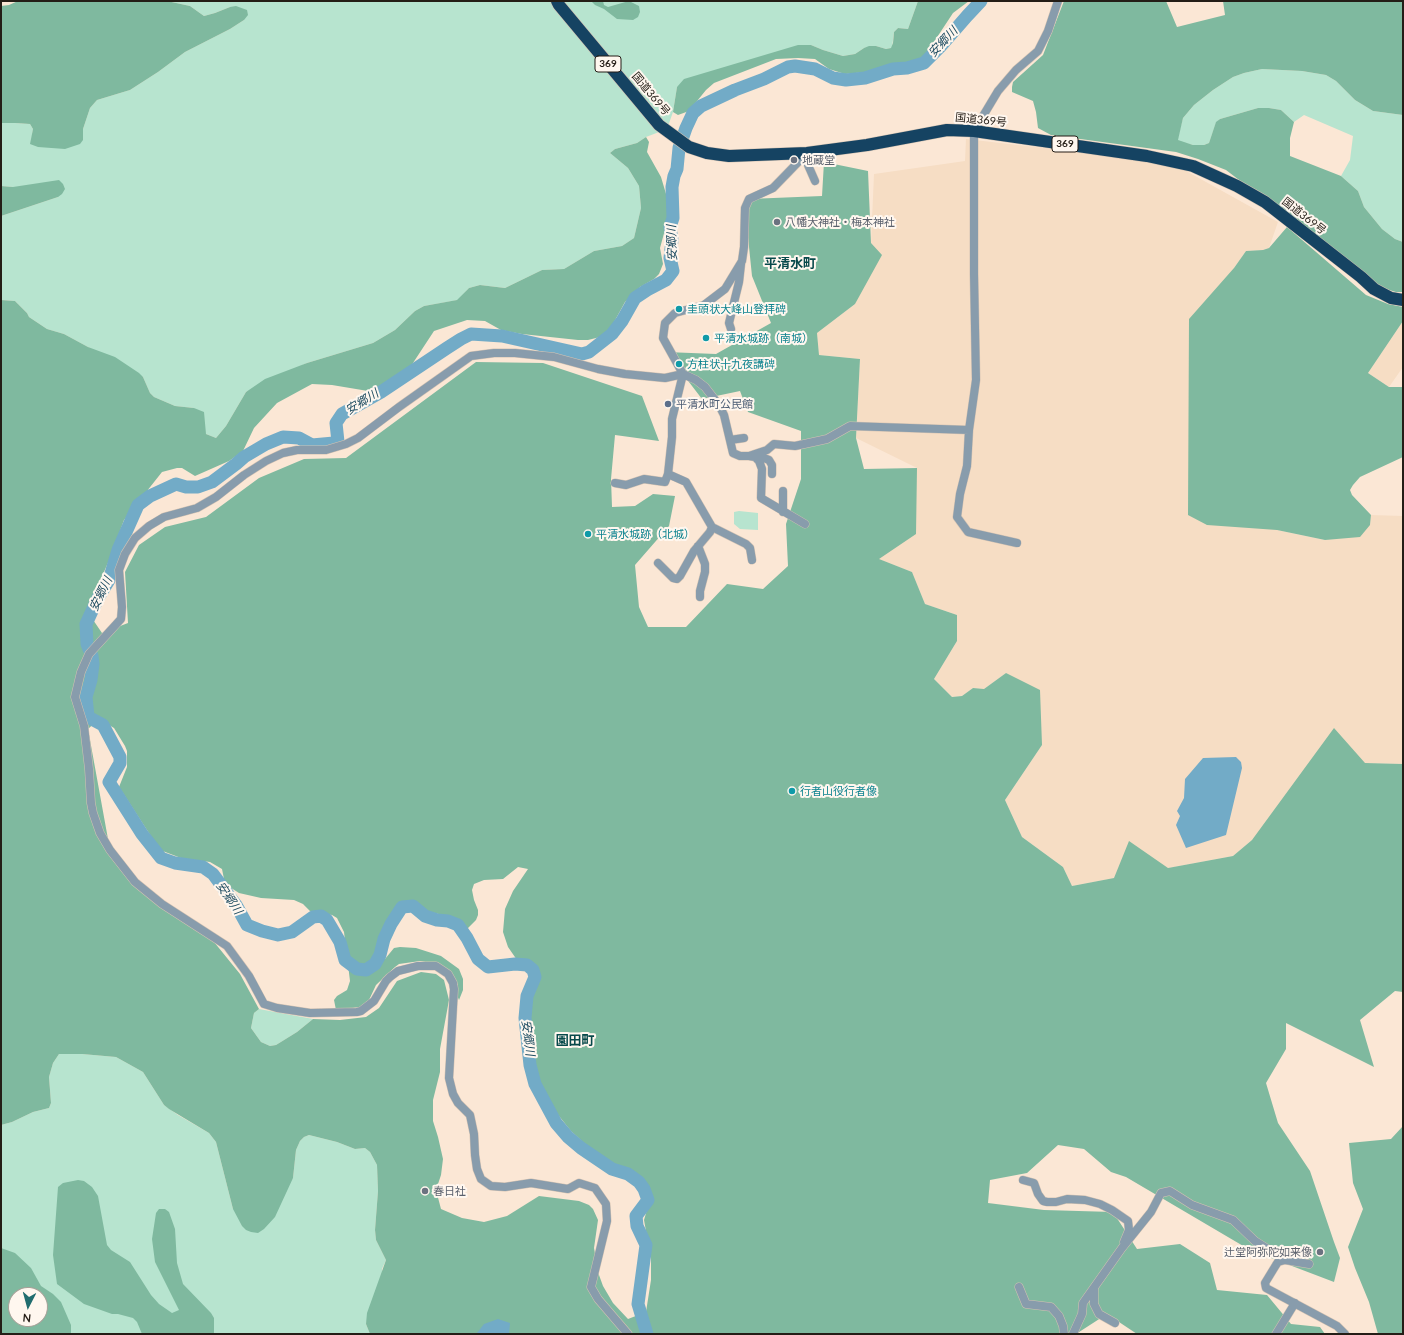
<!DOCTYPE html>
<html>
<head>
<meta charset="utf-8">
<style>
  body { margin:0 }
  #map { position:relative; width:1404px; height:1335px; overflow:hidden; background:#fbe7d5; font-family:Lato,sans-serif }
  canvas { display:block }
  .frame { position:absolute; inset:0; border:2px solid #241d16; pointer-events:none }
  .north { position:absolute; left:8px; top:1287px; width:40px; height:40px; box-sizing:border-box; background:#fff7ef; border:1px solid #a7a098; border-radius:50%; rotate:186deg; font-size:11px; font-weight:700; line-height:16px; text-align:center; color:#241d16 }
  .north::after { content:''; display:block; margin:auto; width:14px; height:18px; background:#216d6f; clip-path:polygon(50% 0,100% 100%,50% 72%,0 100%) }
</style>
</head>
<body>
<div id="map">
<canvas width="1404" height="1335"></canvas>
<div class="frame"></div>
<div class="north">N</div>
</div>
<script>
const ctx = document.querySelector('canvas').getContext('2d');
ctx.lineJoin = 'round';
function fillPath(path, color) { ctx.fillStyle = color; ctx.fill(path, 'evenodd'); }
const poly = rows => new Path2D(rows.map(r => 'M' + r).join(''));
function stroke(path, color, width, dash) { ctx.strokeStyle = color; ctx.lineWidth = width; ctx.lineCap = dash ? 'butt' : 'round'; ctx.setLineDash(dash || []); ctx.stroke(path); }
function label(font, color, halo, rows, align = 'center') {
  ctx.font = font + ' Lato,"Noto Sans JP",sans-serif'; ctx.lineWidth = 4; ctx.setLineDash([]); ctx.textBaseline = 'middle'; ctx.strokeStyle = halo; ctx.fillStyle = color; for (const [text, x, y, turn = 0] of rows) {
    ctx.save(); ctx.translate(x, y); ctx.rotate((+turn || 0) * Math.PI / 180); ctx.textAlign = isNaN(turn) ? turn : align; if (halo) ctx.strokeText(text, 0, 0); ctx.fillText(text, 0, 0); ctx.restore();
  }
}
fillPath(poly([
  [966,139,1174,163,1188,172,1278,222,1269,248,1263,250,1246,251,1234,268,1277,530,1325,540,1370,525,1371,515,1403,516,1403,764,1365,763,1252,840,1233,856,1072,886,1063,867,1022,837,1005,800,1042,745,1006,673,984,689,973,688,962,696,952,697,934,679,957,641,957,615,925,604,912,572,878,559,917,468,856,438,860,359,819,355,817,333,855,304,871,243,874,174,965,161],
  [1403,321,1403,367,1389,387,1368,373]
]), '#f6ddc4');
fillPath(poly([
  [167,1,918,1,908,29,898,28,894,32,892,48,886,49,876,46,864,48,855,54,843,56,823,50,811,45,677,87,673,112,667,129,646,137,637,143,615,149,610,153,628,168,639,186,641,208,634,238,622,246,594,251,564,269,542,270,505,288,480,285,469,288,458,300,424,306,415,311,395,330,373,343,307,363,246,392,226,426,216,438,206,434,194,408,175,406,154,397,150,393,143,377,64,334,47,329,29,317,27,313,15,301,1,300,1,216,58,197,13,187,1,186,1,123,15,123,30,124,33,129,31,144,83,140,83,129,90,108,97,100,130,90,158,72,185,52,230,29,244,20,230,7,215,13,204,16,190,6],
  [1262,69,1302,71,1326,75,1336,81,1355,100,1373,111,1403,115,1403,242,1395,239,1382,229,1364,207,1358,191,1341,176,1350,160,1353,136,1304,115,1294,122,1281,110,1269,108,1258,108,1220,119,1216,123,1209,143,1204,145,1193,145,1177,141,1183,118,1194,105,1213,90,1233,77,1244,73],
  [739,511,758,513,758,530,740,529,734,524,734,512],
  [259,1009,313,1019,297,1032,276,1045,270,1046,261,1042,251,1028,254,1013],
  [59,1054,82,1054,116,1057,143,1072,164,1105,178,1115,209,1133,216,1142,233,1209,293,1178,296,1150,300,1141,304,1137,309,1135,337,1142,355,1149,365,1148,370,1152,377,1165,378,1191,375,1230,376,1240,386,1260,382,1269,382,1273,366,1324,370,1334,1,1334,1,1125,12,1122,33,1112,49,1108,51,1103,49,1077,53,1063],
  [16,1295,40,1295,40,1319,16,1319]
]), '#b7e4cf');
fillPath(poly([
  [18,1,167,1,190,6,204,16,215,13,230,7,236,6,247,10,248,15,244,20,230,29,185,52,158,72,130,90,97,100,90,108,83,129,83,140,80,144,65,149,38,147,30,144,33,129,30,124,15,123,1,123,1,6,9,5],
  [591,1,603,1,604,5,608,7,629,1,639,6,640,12,638,17,633,20,617,19,604,9,595,5],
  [918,1,969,1,953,13,924,57,920,59,866,72,845,74,829,69,815,59,798,58,776,59,714,83,706,90,689,111,678,115,673,112,677,87,684,79,798,45,811,45,823,50,843,56,855,54,864,48,869,46,876,46,886,49,891,48,893,43,894,32,898,28,908,29],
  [1064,1,1166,1,1177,27,1225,15,1223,1,1403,1,1403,115,1373,111,1355,100,1336,81,1326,75,1302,71,1262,69,1244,73,1233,77,1213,90,1194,105,1183,118,1178,140,1193,145,1204,145,1209,143,1216,122,1220,119,1258,108,1269,108,1281,110,1294,122,1290,138,1290,156,1341,176,1358,191,1364,207,1382,229,1395,239,1403,242,1403,292,1396,292,1379,287,1226,170,1198,159,1176,152,1051,135,1038,128,1036,112,1033,101,1012,92,1012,87,1013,82,1043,55],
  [646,137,649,142,647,152,661,177,669,204,669,215,660,248,663,264,659,274,654,279,640,287,625,302,608,333,604,336,588,340,578,340,522,334,501,330,485,321,467,320,434,331,411,366,374,392,332,385,312,384,277,403,254,428,243,451,229,461,195,476,182,468,177,468,162,472,124,520,110,558,87,611,102,633,128,623,125,572,139,545,165,527,206,517,259,478,304,459,346,458,476,362,543,363,642,396,659,441,615,435,611,479,612,507,635,506,653,494,675,496,669,526,635,565,639,607,648,627,686,627,727,584,763,589,788,566,786,524,801,479,801,431,748,412,740,391,702,399,666,352,716,354,771,323,752,276,745,208,749,199,822,196,824,162,868,171,871,243,882,255,855,304,817,333,819,355,860,359,856,438,864,469,917,468,916,534,879,559,912,572,925,604,957,615,957,641,934,679,952,697,962,696,973,688,984,689,1006,673,1040,690,1042,745,1005,800,1022,837,1063,867,1072,886,1114,878,1129,841,1168,868,1233,856,1252,840,1334,728,1365,763,1403,764,1403,992,1395,991,1360,1020,1374,1067,1286,1023,1286,1049,1266,1083,1278,1123,1310,1171,1334,1242,1340,1258,1334,1282,1250,1250,1126,1177,1111,1172,1084,1149,1058,1145,1027,1173,990,1180,988,1203,1044,1210,1113,1212,1137,1249,1180,1244,1210,1263,1217,1290,1267,1295,1291,1324,1320,1327,1325,1334,1137,1334,1107,1314,1076,1334,370,1334,366,1324,367,1313,386,1260,376,1240,375,1230,378,1191,377,1165,370,1152,365,1148,355,1149,337,1142,309,1135,304,1137,300,1141,296,1150,293,1178,275,1217,264,1229,258,1233,251,1232,246,1230,242,1226,233,1209,216,1142,209,1133,169,1109,164,1105,143,1072,116,1057,82,1054,59,1054,53,1063,49,1077,51,1103,49,1108,33,1112,12,1122,1,1125,1,300,15,301,27,313,29,317,47,329,64,334,88,347,115,357,139,373,143,377,150,393,154,397,175,406,194,408,204,412,206,434,216,438,226,426,246,392,265,379,307,363,373,343,395,330,415,311,424,306,457,300,469,288,480,285,505,288,542,270,564,269,594,251,622,246,634,238,641,208,639,186,628,168,610,153,615,149,637,143],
  [99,719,114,728,125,746,127,751,127,767,119,787,160,850,181,858,210,862,222,869,225,884,239,893,261,898,294,900,303,904,310,911,332,915,337,918,344,932,350,981,347,990,337,996,334,1000,336,1010,361,1007,369,1000,376,985,395,967,399,964,420,961,441,965,450,971,458,985,457,995,459,1000,463,990,463,979,459,969,441,956,416,948,400,947,394,948,385,959,376,958,394,917,399,913,419,910,435,913,449,917,467,929,476,920,478,915,478,910,474,900,472,890,474,884,484,880,503,879,518,867,528,869,513,891,505,909,503,932,508,947,517,960,534,975,529,1021,530,1045,537,1080,551,1106,571,1131,595,1153,642,1180,649,1190,650,1200,644,1220,651,1259,651,1280,646,1312,628,1319,613,1303,603,1286,599,1275,594,1248,598,1220,593,1209,589,1205,579,1201,539,1196,507,1216,484,1222,462,1218,441,1209,436,1190,441,1175,443,1159,438,1137,433,1121,433,1100,440,1072,440,1049,449,1000,444,980,436,974,421,972,397,981,379,1008,366,1017,340,1020,313,1019,297,1032,276,1045,270,1046,261,1042,251,1028,254,1013,259,1009,240,974,210,937,143,891,110,850,88,729],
  [59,180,63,184,65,189,62,194,58,197,1,216,1,186,13,187],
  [1287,227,1366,295,1388,304,1403,307,1403,321,1368,373,1389,387,1403,387,1403,457,1360,477,1353,485,1350,490,1352,495,1371,515,1370,525,1360,537,1325,540,1277,530,1207,525,1188,515,1189,319,1234,268,1246,251,1263,250,1269,248],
  [1403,1126,1403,1334,1378,1334,1369,1302,1355,1268,1348,1247,1363,1209,1353,1183,1349,1143,1391,1139],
  [78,1180,84,1181,92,1187,98,1196,107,1245,111,1250,130,1262,151,1295,159,1304,172,1313,179,1310,155,1262,152,1239,156,1213,159,1209,165,1209,169,1212,175,1229,177,1263,183,1284,211,1313,214,1318,214,1334,142,1334,137,1322,133,1318,118,1314,112,1314,84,1304,57,1284,53,1255,58,1187,63,1183],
  [1,1248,15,1253,31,1268,41,1286,53,1294,61,1302,71,1325,71,1334,2,1334,1,1322],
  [16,1295,40,1295,40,1319,16,1319]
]), '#7fb99f');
fillPath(poly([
  [1236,757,1241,762,1242,768,1226,835,1186,848,1176,825,1180,816,1177,811,1184,798,1185,779,1203,758],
  [498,1319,510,1323,509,1334,477,1334,477,1333,484,1324]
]), '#72abc7');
stroke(poly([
  [647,1334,638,1304,646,1245,637,1226,636,1216,648,1200,644,1189,639,1182,628,1174,612,1169,581,1148,568,1137,556,1123,535,1084,530,1065,525,1018,527,996,535,977,533,970,527,965,515,964,488,967,478,959,467,938,458,925,448,921,437,920,425,916,413,906,402,907,391,924,384,939,380,955,375,964,366,970,357,969,345,960,340,942,327,920,321,916,313,917,292,932,278,935,262,931,247,925,236,905,213,874,203,867,175,863,161,858,142,834,109,782,120,763,120,757,103,725,88,717,86,697,91,680,93,664,92,656,87,644,86,624,98,598,109,580,118,550,138,505,150,496,176,484,186,487,198,487,212,482,236,464,244,457,266,444,283,437,299,438,312,445,334,443,338,442,336,423,342,414,381,392,447,348,461,339,471,334,502,336,582,354,589,352,612,334,622,321,635,298,647,290,666,280,673,271,670,258,672,240,670,227,673,218,672,187,674,176,677,169,679,148,686,128,693,113,701,106,735,90,764,79,788,67,795,66,815,69,833,78,846,80,865,78,893,69,907,68,924,63,940,47,967,16,981,1]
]), '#72abc7', 13);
const street = poly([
  [807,153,773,188,749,199,745,208,744,247,742,261,725,289,704,305,675,313,665,323,663,338,683,374,696,380,705,387,719,405,724,415,733,453,740,456,749,456,767,450,774,444,795,446,818,441,827,439,850,426,969,430],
  [807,153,808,165,815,181],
  [731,329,729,323,739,282,741,264],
  [730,440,744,438],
  [749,456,755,457,759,461,762,469,761,498,805,524],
  [757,459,764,458,769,460,772,465,772,474],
  [615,483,626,485,644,479,665,482,668,474],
  [783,491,783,512],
  [712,527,746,544,750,548,752,560],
  [1017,543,968,532,957,517,960,494,967,466,969,430,976,380,974,274,974,131,998,91,1016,70,1038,51,1048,31,1058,1],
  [698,546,705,564,705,572,700,591,700,597],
  [658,563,673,578,677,579,680,576,694,551,710,532,712,527,686,482,668,474,672,437,672,419,683,374],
  [1023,1180,1034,1183,1038,1194,1043,1201,1047,1202,1056,1202,1067,1199,1085,1200,1100,1204,1112,1210,1128,1221,1129,1230,1124,1242],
  [1285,1260,1278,1262,1276,1265,1265,1283,1266,1288,1337,1326,1345,1334],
  [1019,1287,1026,1304,1051,1307,1059,1316,1063,1326,1064,1334],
  [1094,1288,1094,1304,1099,1314,1115,1323],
  [628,1334,598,1299,591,1287,607,1221,606,1204,595,1188,579,1183,568,1189,531,1183,505,1187,491,1186,481,1179,477,1169,475,1155,474,1134,470,1115,458,1103,453,1094,449,1078,454,989,453,983,448,974,436,966,418,966,398,971,390,977,386,981,374,1001,361,1011,357,1012,310,1013,277,1008,264,1004,249,976,227,946,162,904,135,882,110,850,100,833,93,813,91,803,89,769,84,726,75,697,81,672,89,654,121,619,122,607,119,570,125,554,135,538,149,526,164,517,197,508,216,497,244,475,266,461,283,453,297,450,326,450,346,444,358,438,399,407,471,356,494,353,515,353,554,357,598,369,625,374,665,378,683,374],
  [1073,1334,1082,1314,1083,1303,1122,1248,1151,1212,1161,1193,1170,1191,1192,1205,1233,1220,1255,1241,1285,1260,1309,1264],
  [1276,1334,1295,1303]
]);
const highway = poly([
  [557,1,559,5,659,125,689,147,707,153,729,156,807,153,867,145,947,130,974,131,1147,156,1193,166,1237,186,1265,202,1361,277,1374,289,1391,298,1403,300]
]);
stroke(street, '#d4c3b3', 9);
stroke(highway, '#d4c3b3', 13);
stroke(street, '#889cac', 8);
stroke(highway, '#154362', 12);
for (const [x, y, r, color] of [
  [794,160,4,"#6b7280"],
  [777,222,4,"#6b7280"],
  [679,309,4,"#0f9aa8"],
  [706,338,4,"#0f9aa8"],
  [679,364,4,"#0f9aa8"],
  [668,404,4,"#5c6f8a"],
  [588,534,4,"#0f9aa8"],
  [792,791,4,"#0f9aa8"],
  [425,1191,4,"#6b7280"],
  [1320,1252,4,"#6b7280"]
]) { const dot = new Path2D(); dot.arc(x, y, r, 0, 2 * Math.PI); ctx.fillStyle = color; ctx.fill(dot); stroke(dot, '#fff7ef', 1.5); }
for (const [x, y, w] of [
  [608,64,26],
  [1065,144,26]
]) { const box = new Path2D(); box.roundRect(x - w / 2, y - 8, w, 16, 3); ctx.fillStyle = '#fff7ef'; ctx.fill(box); stroke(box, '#241d16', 1); }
label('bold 10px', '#241d16', null, [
  ["369",608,64],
  ["369",1065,144]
]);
label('11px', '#241d16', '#fff7ef', [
  ["国道369号",651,94,50],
  ["国道369号",981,120,6],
  ["国道369号",1304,216,38]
]);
label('11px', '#5b616d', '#fff7ef', [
  ["地蔵堂",802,160],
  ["八幡大神社・梅本神社",785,222],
  ["春日社",433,1191],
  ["辻堂阿弥陀如来像",1312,1252,"right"]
], 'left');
label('11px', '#0d838f', '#fff7ef', [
  ["圭頭状大峰山登拝碑",687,309],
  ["平清水城跡（南城）",714,338],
  ["方柱状十九夜講碑",687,364],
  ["平清水城跡（北城）",596,534],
  ["行者山役行者像",800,791]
], 'left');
label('11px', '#4e5e75', '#fff7ef', [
  ["平清水町公民館",676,404]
], 'left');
label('italic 12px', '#1d4b60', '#fff7ef', [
  ["安郷川",943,42,-47],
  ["安郷川",672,243,-92],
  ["安郷川",362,402,-32],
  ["安郷川",101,594,-64],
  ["安郷川",229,898,56],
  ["安郷川",528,1038,83]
]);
label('bold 13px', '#07494b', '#fff7ef', [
  ["平清水町",790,264],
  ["園田町",575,1041]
]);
</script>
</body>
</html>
